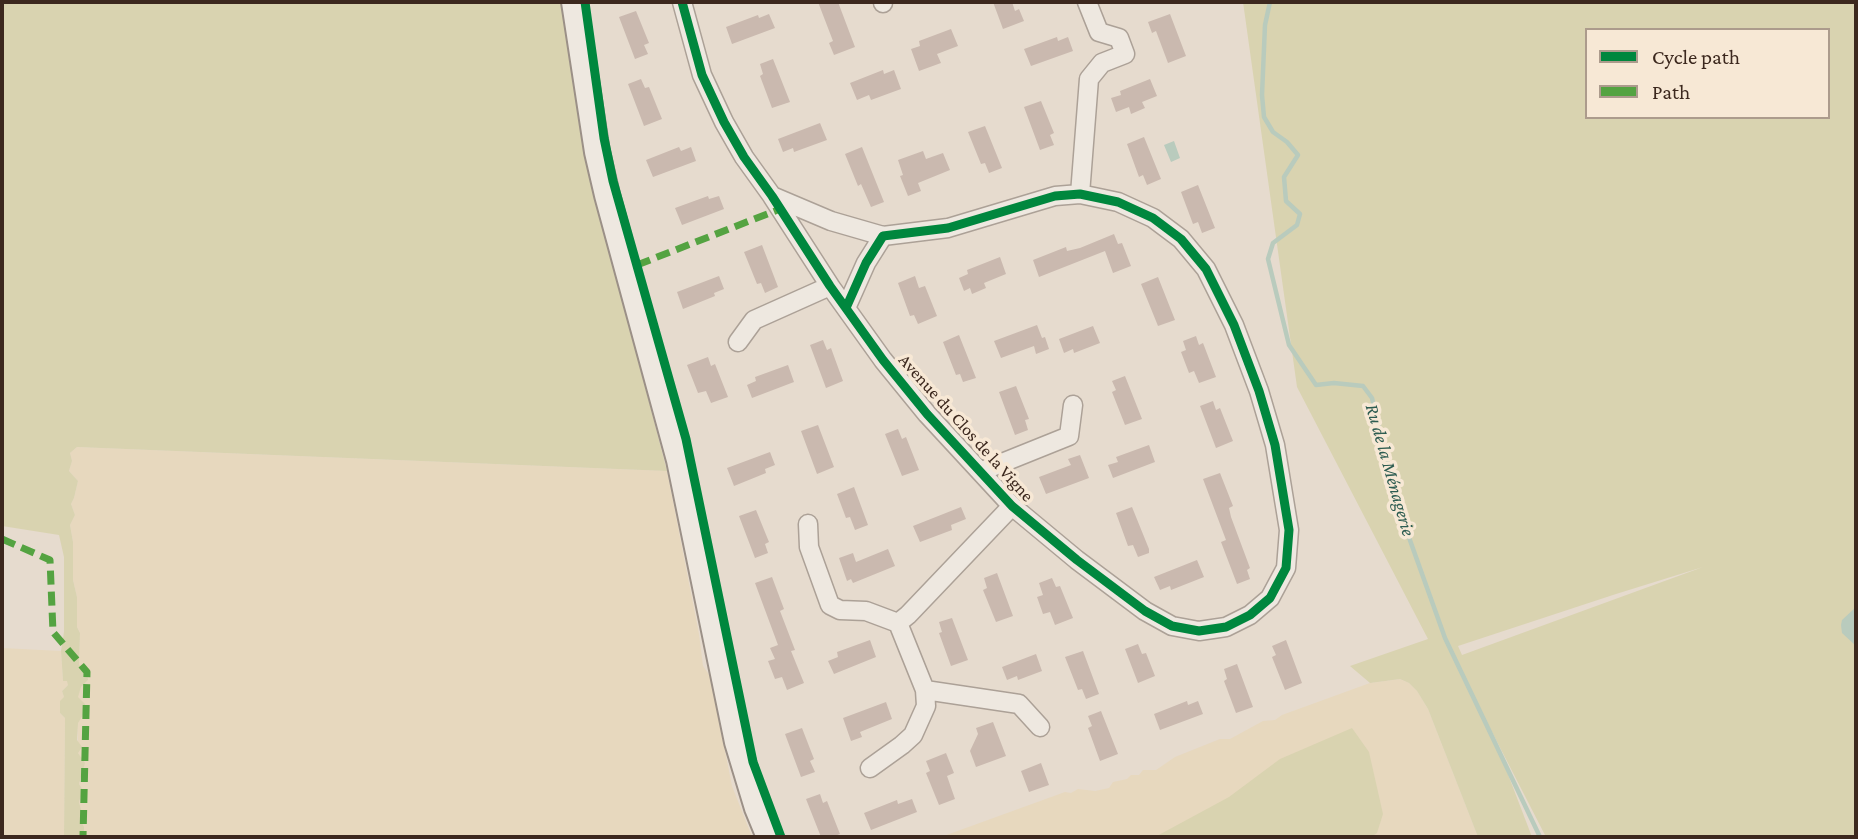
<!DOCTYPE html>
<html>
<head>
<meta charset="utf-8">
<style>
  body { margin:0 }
  #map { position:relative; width:1858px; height:839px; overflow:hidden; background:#e6dbce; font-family:"Crimson Pro",serif }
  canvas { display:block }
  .frame { position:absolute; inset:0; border:4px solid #3c281e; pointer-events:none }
  .legend { position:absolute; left:1585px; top:28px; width:245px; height:91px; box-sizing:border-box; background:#f7e8d5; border:2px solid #ac9b8c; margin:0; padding:9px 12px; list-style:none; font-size:21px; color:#3c281e }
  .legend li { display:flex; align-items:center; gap:14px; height:35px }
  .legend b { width:35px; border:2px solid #ac9b8c }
</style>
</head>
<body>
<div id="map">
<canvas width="1858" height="839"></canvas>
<div class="frame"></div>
<ul class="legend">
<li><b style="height:9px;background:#00873e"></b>Cycle path</li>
<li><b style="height:9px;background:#54a341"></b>Path</li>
</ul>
</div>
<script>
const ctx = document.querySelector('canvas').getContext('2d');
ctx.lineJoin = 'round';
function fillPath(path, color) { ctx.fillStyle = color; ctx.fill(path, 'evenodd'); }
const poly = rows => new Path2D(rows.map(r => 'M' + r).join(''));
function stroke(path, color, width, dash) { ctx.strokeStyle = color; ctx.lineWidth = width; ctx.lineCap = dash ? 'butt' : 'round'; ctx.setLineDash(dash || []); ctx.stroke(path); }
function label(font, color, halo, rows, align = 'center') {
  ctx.font = font + ' "Crimson Pro",serif'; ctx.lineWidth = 7; ctx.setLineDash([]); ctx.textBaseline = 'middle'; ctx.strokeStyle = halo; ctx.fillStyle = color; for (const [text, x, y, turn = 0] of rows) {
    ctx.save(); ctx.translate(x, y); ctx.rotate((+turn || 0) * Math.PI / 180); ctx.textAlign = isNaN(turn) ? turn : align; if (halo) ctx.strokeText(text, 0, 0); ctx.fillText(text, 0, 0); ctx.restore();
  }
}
fillPath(poly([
  [77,447,667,471,699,634,703,666,710,676,732,786,752,837,80,837,83,833,84,828,80,819,82,813,79,802,83,790,79,784,84,769,78,753,77,697,81,687,88,680,87,672,79,666,80,633,77,627,77,597,73,580,73,542,70,525,75,515,71,504,74,498,78,481,69,471,72,461,70,453],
  [2,648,61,651,63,681,68,681,68,685,62,691,64,697,60,713,65,718,64,837,2,837],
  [1400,679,1409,683,1417,691,1428,709,1478,837,941,837,1065,792,1071,793,1078,789,1095,791,1109,788,1113,782,1127,779,1131,775,1139,775,1143,770,1156,770,1175,757,1220,739,1230,739,1263,721,1275,720,1282,715,1370,683]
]), '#e7d8be');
fillPath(poly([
  [2,2,568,2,600,214,667,471,77,447,70,453,72,461,69,471,78,481,74,498,71,504,75,515,70,525,73,542,73,580,77,597,77,627,80,633,79,665,87,672,88,680,81,687,78,697,85,704,86,710,78,723,77,740,82,747,78,753,85,763,79,784,83,790,79,802,82,813,80,819,84,827,84,833,80,837,64,837,65,718,60,713,60,701,64,697,62,691,68,685,67,681,63,681,61,651,64,632,64,557,59,535,2,526],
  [1243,2,1856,2,1856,837,1546,837,1491,730,1532,837,1478,837,1428,709,1417,691,1409,683,1400,679,1370,683,1350,666,1428,639,1297,387],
  [1587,30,1828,30,1828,117,1587,117],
  [1703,567,1462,655,1458,646,1616,594],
  [1352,728,1369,752,1383,814,1377,833,1371,837,1155,837,1229,797,1280,759]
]), '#d9d3b0');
fillPath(poly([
  [1174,141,1180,158,1171,162,1164,145],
  [1856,607,1856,646,1842,633,1841,625,1842,620]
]), '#b9cbbd');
stroke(poly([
  [1270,2,1265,25,1262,95,1264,117,1273,132,1287,142,1298,155,1284,177,1286,201,1300,214,1297,225,1273,243,1268,259,1289,345,1316,385,1334,383,1363,386,1372,398,1397,504,1445,638,1540,837]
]), '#b9cbbd', 4.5);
fillPath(poly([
  [818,2,838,2,855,47,834,55,829,43,833,41],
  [993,2,1012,2,1015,11,1019,9,1024,21,1003,29],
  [636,11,649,43,644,45,648,54,635,59,619,17],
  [769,14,775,28,732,44,726,27,758,15,759,18],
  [1170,14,1186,56,1168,63,1156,31,1152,33,1148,22],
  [951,29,958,46,937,54,941,63,919,71,911,49,920,46,919,41],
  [1057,37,1058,41,1068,37,1073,51,1031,66,1024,49],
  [773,59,790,102,772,108,760,76,763,74,760,64],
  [883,70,884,74,894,70,901,89,871,100,869,95,857,100,850,83],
  [641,79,645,88,649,87,662,119,644,126,628,84],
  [1150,79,1157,96,1142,102,1145,108,1131,114,1129,107,1116,112,1111,98,1121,95,1120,91],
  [1041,101,1054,133,1050,135,1054,145,1040,150,1024,107],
  [820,123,827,140,794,152,793,148,783,152,778,139],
  [985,126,1002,168,989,173,985,163,981,164,968,132],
  [1144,137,1161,179,1147,185,1143,175,1139,177,1127,144],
  [679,147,681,151,691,147,696,161,653,177,646,160],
  [862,147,884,202,871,207,861,184,858,186,845,154],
  [923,151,926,159,943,153,950,170,918,183,921,191,908,196,900,176,903,175,898,160],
  [1198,185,1215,228,1202,233,1198,222,1193,224,1181,192],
  [708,196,709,199,719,196,724,209,682,225,675,208],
  [1114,234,1118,244,1122,243,1131,266,1113,273,1105,251,1039,277,1033,260,1066,247,1067,251,1080,248],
  [762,245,778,287,765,293,761,283,757,284,744,252],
  [1000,257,1006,274,984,283,986,288,972,294,970,288,964,291,959,278,968,274,967,270],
  [719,276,724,289,714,293,715,296,683,309,677,292],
  [915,276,919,288,925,286,937,316,918,324,914,315,910,316,898,283],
  [1158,277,1175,320,1158,326,1141,284],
  [1037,325,1042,338,1045,337,1049,349,1036,354,1034,346,1001,358,994,341],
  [1093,326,1100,343,1074,353,1073,349,1064,353,1059,339],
  [959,335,976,378,963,382,960,374,956,375,943,342],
  [1196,336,1199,345,1203,343,1216,377,1199,383,1194,371,1189,373,1181,352,1186,350,1183,341],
  [823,340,827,350,831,348,843,381,826,388,810,345],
  [708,357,711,366,715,364,728,397,711,403,706,391,698,393,687,365],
  [788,365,794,382,752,398,747,385,756,381,755,377],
  [1125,376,1142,419,1125,425,1112,392,1116,390,1112,381],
  [1016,386,1029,419,1025,420,1028,430,1015,435,999,392],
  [1213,401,1216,410,1220,408,1233,441,1216,448,1200,406],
  [818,425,834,467,817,474,801,431],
  [898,429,902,439,906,437,919,470,902,476,885,434],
  [1149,445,1155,462,1113,478,1108,465,1118,462,1116,457],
  [770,452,775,465,765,469,766,473,734,486,727,468],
  [1080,455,1089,478,1046,494,1039,477,1071,465,1068,459],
  [1220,473,1233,506,1229,508,1231,517,1250,568,1247,570,1250,579,1237,584,1221,542,1226,540,1203,479],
  [854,487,868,525,855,530,850,517,846,518,837,494],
  [961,507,966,519,951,525,952,530,920,542,913,526],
  [1132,507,1149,549,1149,553,1138,557,1133,545,1128,546,1116,513],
  [756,510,769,542,765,544,768,553,755,558,739,516],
  [888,549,895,566,853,583,851,579,847,581,839,558,853,553,856,562],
  [1197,560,1204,577,1171,590,1170,586,1160,590,1154,577],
  [997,573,1013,616,996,622,983,590,987,588,984,578],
  [772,577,784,609,780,611,795,650,791,651,804,683,787,690,782,677,775,679,768,661,775,659,770,648,778,645,755,583],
  [1052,578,1056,587,1060,586,1073,618,1055,625,1050,612,1043,614,1037,597,1043,595,1039,583],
  [952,618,968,660,951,666,939,633,942,632,939,622],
  [870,640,876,657,834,674,828,661,838,657,837,652],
  [1286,640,1302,683,1285,690,1272,657,1276,655,1272,646],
  [1138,644,1142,654,1146,653,1155,676,1138,683,1125,649],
  [1083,651,1099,694,1086,699,1082,689,1078,690,1065,657],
  [1036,654,1042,671,1018,680,1017,676,1007,680,1002,667],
  [1237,664,1253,707,1236,713,1224,681,1227,679,1224,669],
  [1187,701,1188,705,1198,701,1203,714,1160,730,1154,714],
  [886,702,892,719,860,732,862,737,851,741,843,718],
  [1101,711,1118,754,1100,761,1088,728,1092,726,1088,716],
  [993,722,1006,756,976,767,970,751,978,734,976,728],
  [802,728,814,759,810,761,815,772,801,777,785,734],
  [946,753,954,773,947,776,955,799,939,805,926,773,930,771,926,761],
  [1041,763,1049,785,1029,792,1021,771],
  [820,794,823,803,827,801,840,834,832,837,821,837,806,799],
  [912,799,917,812,871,830,864,813,897,800,898,804]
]), '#cab9af');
const street = poly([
  [682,2,702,75,724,122,744,157,772,196,830,286,883,360,927,414,1012,506,1077,560,1145,611,1172,626,1199,631,1226,627,1250,615,1270,598,1286,568,1289,530,1275,445,1259,391,1234,325,1206,269,1181,239,1153,218,1118,202,1080,194,1055,196,948,228,883,236,866,263,846,308],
  [883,2,883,3],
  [1080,194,1089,79,1102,63,1125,54,1119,38,1099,32,1087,2],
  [772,196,831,221,883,236],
  [738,342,754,320,830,286],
  [982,471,1069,436,1073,405],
  [808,524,809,547,830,605,840,610,866,611,898,623,908,615,1012,506],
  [925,690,1019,704,1040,727],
  [870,768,902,745,913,735,926,706,925,690,898,623]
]);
const secondary = poly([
  [574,2,597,152,607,195,679,460,737,742,757,808,769,837]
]);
stroke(street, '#aca197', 21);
stroke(secondary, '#9b9087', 28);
stroke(street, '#eee8e0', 18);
stroke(secondary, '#eee8e0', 24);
stroke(poly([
  [637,265,780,209],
  [2,539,50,560,53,632,87,672,83,837]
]), '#54a341', 7, [14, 7]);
stroke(poly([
  [585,2,604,138,613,181,686,439,753,762,781,837],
  [682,2,702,75,724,122,744,157,772,196,830,286,883,360,927,414,1012,506,1077,560,1145,611,1172,626,1199,631,1226,627,1250,615,1270,598,1286,568,1289,530,1275,445,1259,391,1234,325,1206,269,1181,239,1153,218,1118,202,1080,194,1055,196,948,228,883,236,866,263,846,308]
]), '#00873e', 9);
label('18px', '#3c281e', '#f7e8d5', [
  ["Avenue du Clos de la Vigne",966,428,48]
]);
label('italic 19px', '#2d5c51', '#f7e8d5', [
  ["Ru de la Ménagerie",1390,470,74]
]);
</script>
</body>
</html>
